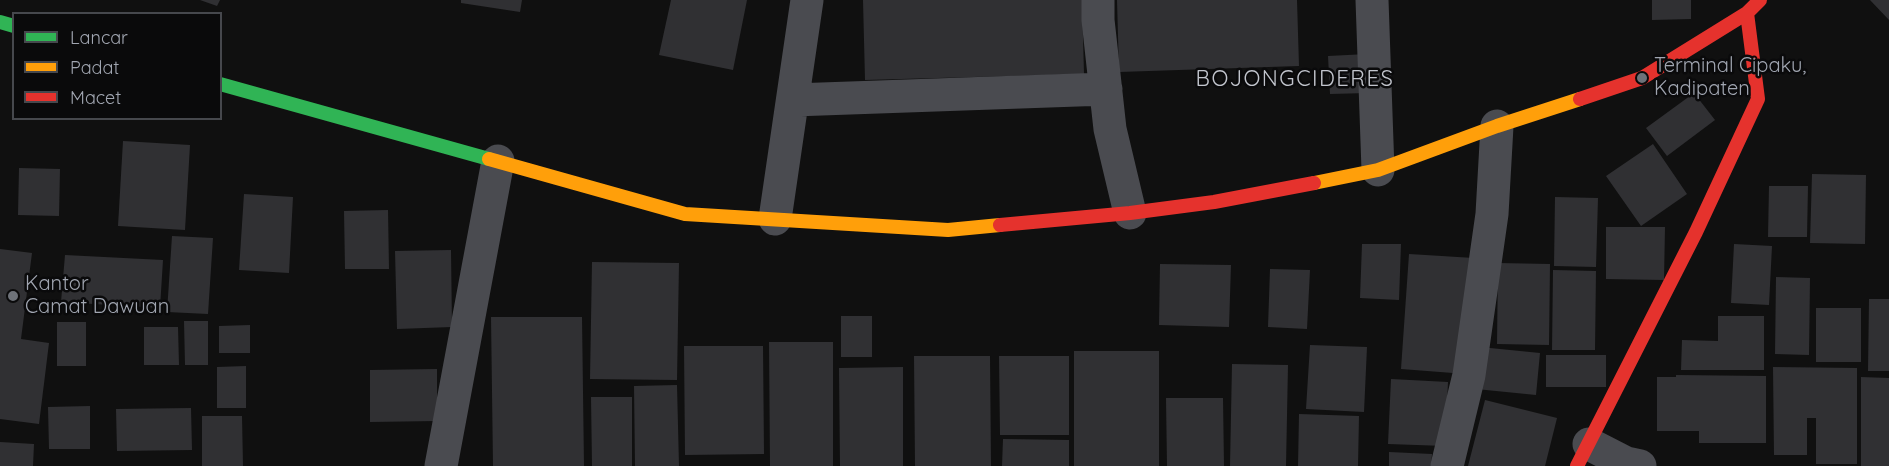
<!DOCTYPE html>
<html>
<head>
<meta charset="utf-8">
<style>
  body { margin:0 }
  #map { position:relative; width:1889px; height:466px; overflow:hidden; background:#101010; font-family:Quicksand,sans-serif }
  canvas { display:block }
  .legend { position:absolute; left:12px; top:12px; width:210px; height:108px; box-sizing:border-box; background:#0a0a0b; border:2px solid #46484d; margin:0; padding:8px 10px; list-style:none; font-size:18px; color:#a1a6b1 }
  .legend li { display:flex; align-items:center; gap:12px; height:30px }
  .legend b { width:30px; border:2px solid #46484d }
</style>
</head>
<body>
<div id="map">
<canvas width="1889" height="466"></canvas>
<ul class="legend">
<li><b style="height:8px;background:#30b455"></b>Lancar</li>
<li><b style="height:8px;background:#ff9f0a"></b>Padat</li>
<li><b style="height:8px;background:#e5322d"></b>Macet</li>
</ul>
</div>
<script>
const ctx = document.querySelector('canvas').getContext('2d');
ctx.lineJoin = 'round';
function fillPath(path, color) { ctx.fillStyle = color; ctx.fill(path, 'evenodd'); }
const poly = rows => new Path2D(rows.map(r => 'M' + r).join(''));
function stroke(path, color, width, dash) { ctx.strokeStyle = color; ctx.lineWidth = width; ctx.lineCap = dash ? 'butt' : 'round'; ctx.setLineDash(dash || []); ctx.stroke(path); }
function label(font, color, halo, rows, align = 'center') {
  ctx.font = font + ' Quicksand,sans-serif'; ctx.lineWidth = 5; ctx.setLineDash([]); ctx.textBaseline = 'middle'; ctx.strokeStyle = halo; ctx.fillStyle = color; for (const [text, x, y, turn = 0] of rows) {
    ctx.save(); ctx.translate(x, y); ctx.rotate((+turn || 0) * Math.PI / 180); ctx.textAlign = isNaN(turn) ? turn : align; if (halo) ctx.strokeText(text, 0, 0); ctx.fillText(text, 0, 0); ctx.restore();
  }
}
fillPath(poly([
  [200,0,220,0,217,6],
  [461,0,522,0,520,12,461,3],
  [671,0,747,0,733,70,659,55],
  [863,0,1082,0,1084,74,865,80],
  [1117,0,1297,0,1299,66,1119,72],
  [1652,0,1691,0,1691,19,1652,20],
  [1870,0,1889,0,1889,20],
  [1367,54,1368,93,1330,94,1328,56],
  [1694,93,1715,120,1667,156,1646,128],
  [123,141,190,145,185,230,118,226],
  [1653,144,1687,194,1641,226,1606,176],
  [19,168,60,169,59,216,18,215],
  [1812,174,1866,175,1865,244,1810,243],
  [1769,186,1808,186,1807,237,1768,237],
  [244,194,293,197,289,273,239,270],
  [1555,197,1598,198,1596,267,1554,266],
  [388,210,389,269,345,269,344,211],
  [1606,227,1665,227,1664,280,1606,279],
  [172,236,213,238,208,314,167,312],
  [1362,244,1401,244,1399,300,1360,298],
  [1734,244,1772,246,1769,305,1731,303],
  [0,249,32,253,21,339,49,343,39,424,0,419],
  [451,250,452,327,397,329,395,251],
  [1409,254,1474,258,1466,374,1401,369],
  [65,255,163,260,160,308,61,302],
  [592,262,679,263,677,380,590,379],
  [1498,263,1550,264,1549,345,1497,344],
  [1160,264,1231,265,1229,327,1159,325],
  [1270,269,1310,270,1307,329,1268,327],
  [1553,270,1596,271,1595,350,1552,350],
  [1776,277,1810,278,1809,355,1775,354],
  [1869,299,1889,299,1889,371,1868,371],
  [1816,308,1861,308,1861,362,1816,362],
  [841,316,872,316,872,357,841,357],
  [1718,316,1764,316,1764,370,1681,370,1682,340,1718,341],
  [491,317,582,317,584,466,493,466],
  [184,321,208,321,208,365,185,365],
  [57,322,86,322,86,366,57,366],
  [250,325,250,353,219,353,219,326],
  [144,327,178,327,179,365,144,365],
  [769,342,833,342,833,466,770,466],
  [1310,345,1367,347,1364,412,1306,409],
  [684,346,763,346,764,454,685,455],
  [1480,347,1540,353,1536,395,1476,389],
  [1074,351,1159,351,1159,466,1074,466],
  [1546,355,1606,355,1606,387,1546,387],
  [914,356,990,356,991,466,915,466],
  [999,356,1069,356,1069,435,1000,435],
  [1232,364,1288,365,1286,466,1230,466],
  [246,366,246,408,217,408,217,367],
  [903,367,903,466,840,466,839,368],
  [1773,367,1857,368,1857,464,1816,464,1816,418,1807,418,1807,455,1774,455],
  [437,369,437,421,370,422,370,370],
  [1676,375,1766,376,1766,443,1699,443,1699,431,1657,431,1657,377,1676,377],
  [1861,377,1889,378,1889,466,1861,466],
  [1391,379,1448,382,1445,446,1388,444],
  [677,385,679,466,635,466,634,386],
  [591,397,632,397,632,466,592,466],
  [1166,398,1223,398,1224,466,1167,466],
  [1485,400,1557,418,1545,466,1468,466],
  [90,406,90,449,49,449,48,407],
  [191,408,192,450,117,451,116,409],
  [1299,414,1359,416,1358,466,1298,466],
  [202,416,242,416,243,466,202,466],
  [1003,439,1069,440,1069,466,1002,466],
  [0,442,34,444,33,466,0,466],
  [1389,452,1432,454,1431,466,1389,466]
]), '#303033');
stroke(poly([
  [1098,0,1098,20,1110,129,1130,213],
  [1372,0,1378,170],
  [793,100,1106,89],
  [775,219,807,0],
  [1589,444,1626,463,1640,466],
  [441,466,498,161],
  [1447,466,1469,375,1492,214,1497,126]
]), '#4a4b50', 33);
stroke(poly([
  [0,22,14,26],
  [220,84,489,159]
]), '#30b455', 14);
stroke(poly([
  [489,159,685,214,948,230,1000,225],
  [1314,183,1378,170,1497,126,1580,99]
]), '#ff9f0a', 14);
stroke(poly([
  [1580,99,1642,78,1747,13,1760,0],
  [1000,225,1130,213,1214,202,1314,183],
  [1577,466,1696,232,1758,99,1747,13]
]), '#e5322d', 14);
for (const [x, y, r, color] of [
  [1642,78,6,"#6e7279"],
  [13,296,6,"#6e7279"]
]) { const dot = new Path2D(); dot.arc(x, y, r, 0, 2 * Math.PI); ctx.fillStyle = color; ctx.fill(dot); stroke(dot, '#0a0a0b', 2); }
label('20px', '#a1a6b1', '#0a0a0b', [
  ["Terminal Cipaku,",1654,66],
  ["Kadipaten",1654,89],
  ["Kantor",25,284],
  ["Camat Dawuan",25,307]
], 'left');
ctx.letterSpacing = '1.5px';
label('22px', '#c2c5cd', '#0a0a0b', [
  ["BOJONGCIDERES",1295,79]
]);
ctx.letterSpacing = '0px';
</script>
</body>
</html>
